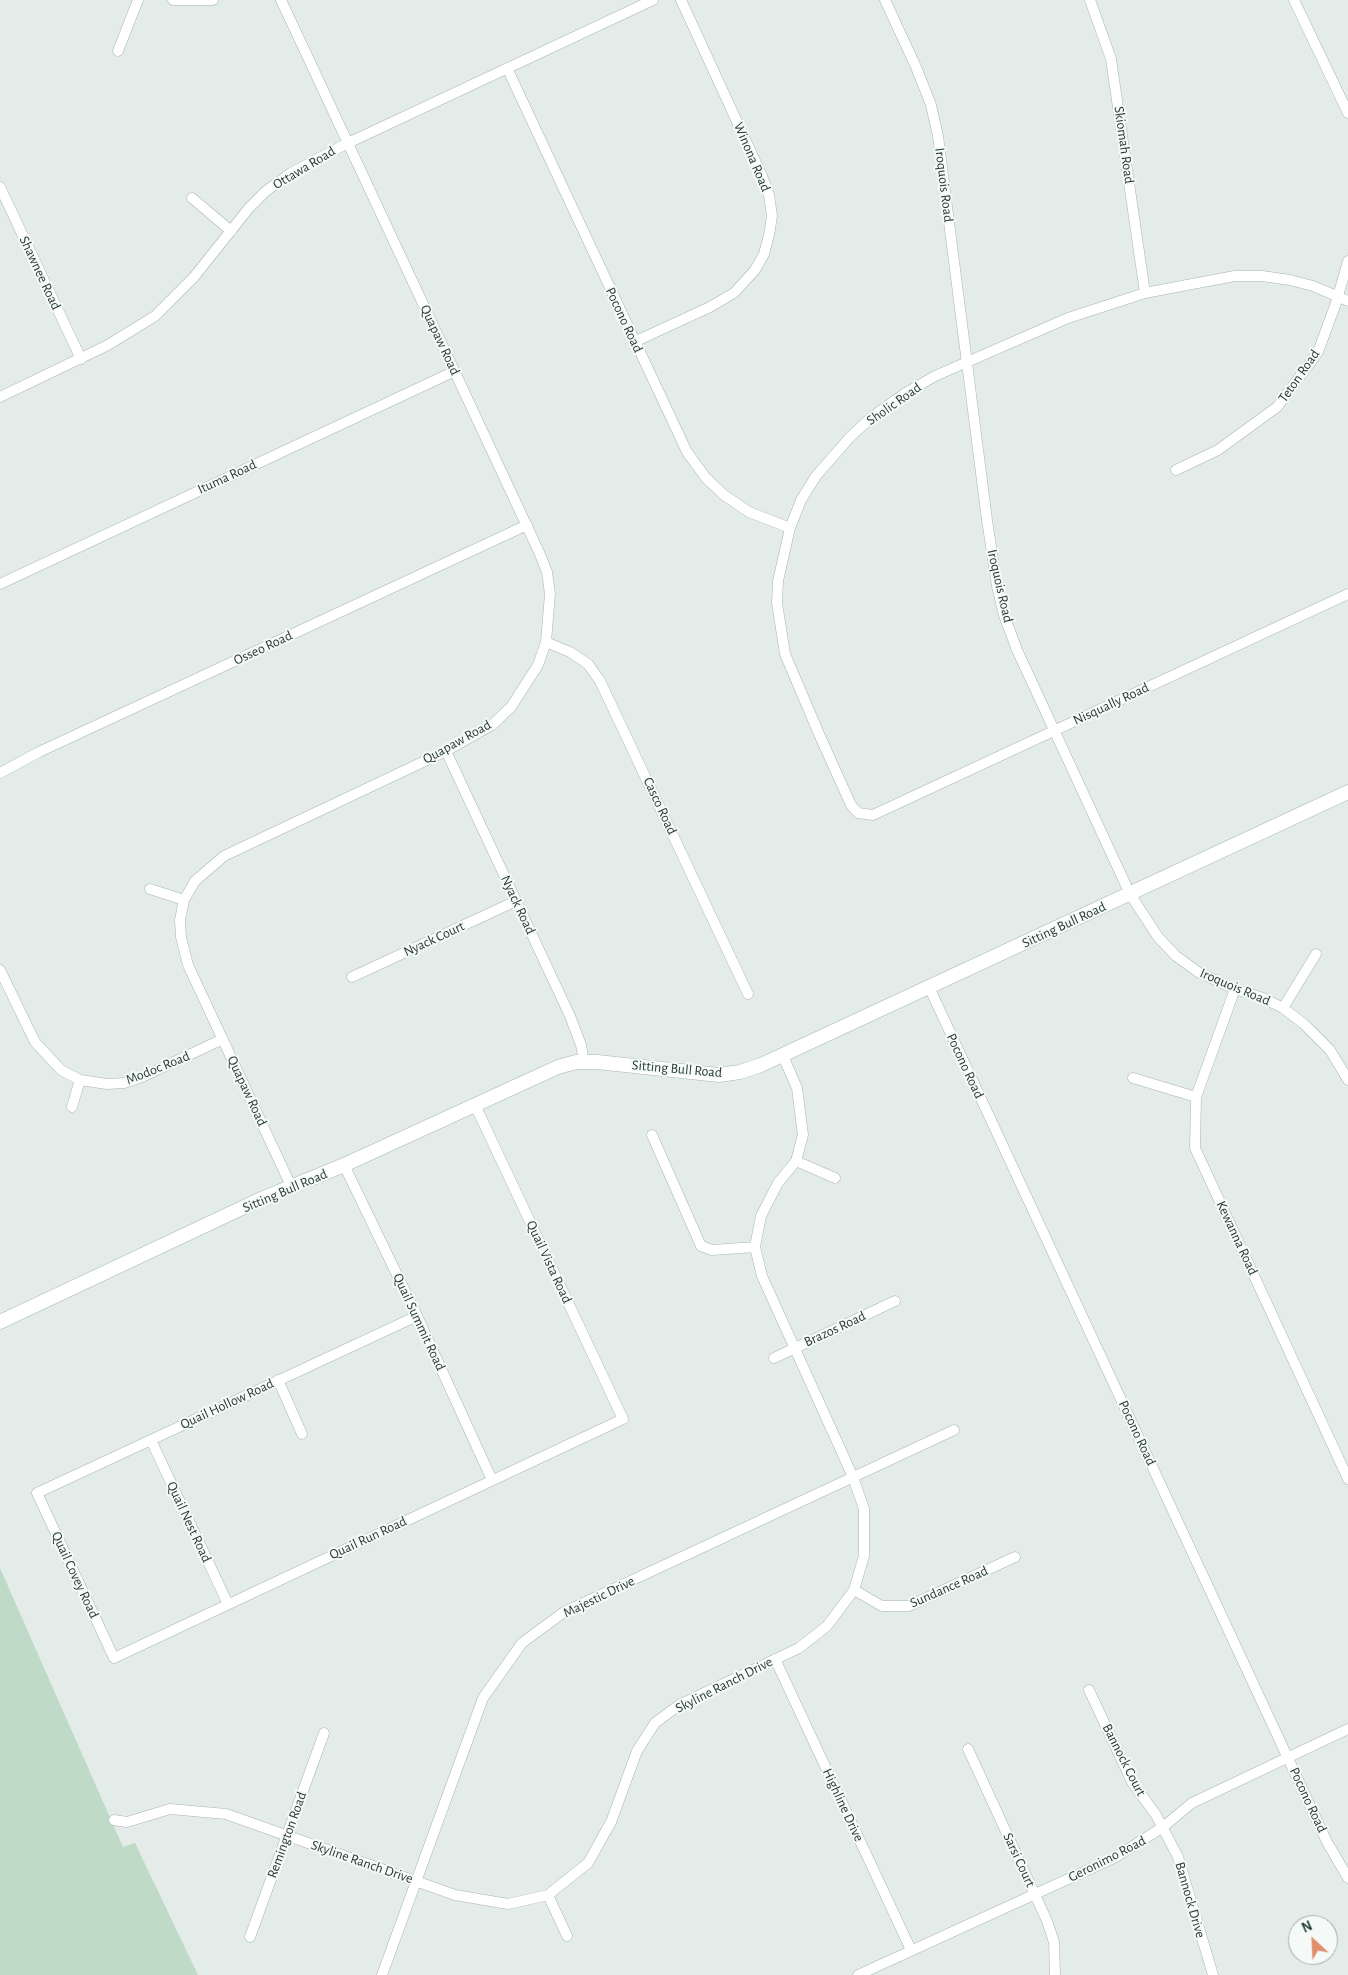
<!DOCTYPE html>
<html>
<head>
<meta charset="utf-8">
<style>
  body { margin:0 }
  #map { position:relative; width:1348px; height:1975px; overflow:hidden; background:#e4ece9; font-family:"Alegreya Sans",sans-serif }
  canvas { display:block }
  .north { position:absolute; left:1288px; top:1915px; width:50px; height:50px; box-sizing:border-box; background:#f5f9f7; border:1px solid #a2adaa; border-radius:50%; rotate:335deg; font-size:14px; font-weight:700; line-height:20px; text-align:center; color:#263c37 }
  .north::after { content:''; display:block; margin:auto; width:18px; height:22px; background:#e18e6d; clip-path:polygon(50% 0,100% 100%,50% 72%,0 100%) }
</style>
</head>
<body>
<div id="map">
<canvas width="1348" height="1975"></canvas>
<div class="north">N</div>
</div>
<script>
const ctx = document.querySelector('canvas').getContext('2d');
ctx.lineJoin = 'round';
function fillPath(path, color) { ctx.fillStyle = color; ctx.fill(path, 'evenodd'); }
const poly = rows => new Path2D(rows.map(r => 'M' + r).join(''));
function stroke(path, color, width, dash) { ctx.strokeStyle = color; ctx.lineWidth = width; ctx.lineCap = dash ? 'butt' : 'round'; ctx.setLineDash(dash || []); ctx.stroke(path); }
function label(font, color, halo, rows, align = 'center') {
  ctx.font = font + ' "Alegreya Sans",sans-serif'; ctx.lineWidth = 4; ctx.setLineDash([]); ctx.textBaseline = 'middle'; ctx.strokeStyle = halo; ctx.fillStyle = color; for (const [text, x, y, turn = 0] of rows) {
    ctx.save(); ctx.translate(x, y); ctx.rotate((+turn || 0) * Math.PI / 180); ctx.textAlign = isNaN(turn) ? turn : align; if (halo) ctx.strokeText(text, 0, 0); ctx.fillText(text, 0, 0); ctx.restore();
  }
}
fillPath(poly([
  [0,1568,123,1847,135,1843,198,1975,0,1975]
]), '#c0dac8');
const street = poly([
  [173,0,213,0],
  [281,0,539,552,547,572,550,594,546,642,538,665,511,707,492,725,446,751,224,856,195,881,184,900,180,920,181,937,188,965,291,1186],
  [885,0,916,67,931,105,938,136,987,520,997,586,1004,615,1017,650,1130,894,1158,937,1176,956,1198,972,1235,989,1263,998,1283,1008,1304,1024,1330,1050,1348,1080],
  [1090,0,1111,59,1145,293],
  [1294,0,1348,113],
  [118,51,138,0],
  [507,68,687,452,706,478,724,495,749,512,790,528],
  [0,187,81,359],
  [192,198,231,231],
  [1348,301,1313,286,1290,280,1262,276,1235,276,1192,284,1145,293,1068,318,935,376,904,394,873,416,851,436,816,476,801,500,790,528,778,581,777,603,785,654,819,734,851,805,858,813,873,815,1348,594],
  [634,342,710,307,734,293,755,270,764,254,769,235,772,216,769,195,762,176,681,0],
  [0,397,108,345,155,316,194,277,249,208,266,191,291,173,348,143,653,0],
  [1176,470,1218,450,1277,407,1318,352,1336,303,1348,261],
  [0,584,455,371],
  [546,642,570,652,588,664,600,681,748,994],
  [446,751,570,1016,581,1045,584,1062],
  [0,773,39,752,527,525],
  [150,889,184,900],
  [0,970,35,1042,61,1070,80,1080,107,1084,124,1083,142,1077,223,1039],
  [352,977,516,901],
  [929,987,1327,1842,1348,1878],
  [1235,989,1196,1097,1195,1148,1348,1479],
  [1283,1008,1316,954],
  [1133,1078,1196,1097],
  [72,1107,80,1080],
  [652,1135,701,1246,712,1250,755,1247],
  [796,1161,835,1178],
  [344,1165,417,1316,492,1480],
  [417,1316,37,1493,114,1658,623,1419,475,1105],
  [774,1358,895,1301],
  [278,1380,302,1434],
  [151,1440,228,1604],
  [854,1590,882,1606,909,1606,1015,1557],
  [775,1659,911,1950],
  [1089,1690,1132,1782,1156,1815,1178,1857,1213,1975],
  [968,1749,1047,1921,1054,1942,1055,1975],
  [114,1820,127,1822,170,1809,226,1814,455,1895,508,1904,548,1895,588,1863,611,1822,637,1751,655,1723,679,1705,799,1648,827,1626,854,1590,864,1556,864,1509,853,1477,762,1276,755,1247,761,1216,778,1183,796,1161,803,1135,797,1088,783,1056],
  [548,1895,567,1936],
  [250,1937,324,1733],
  [382,1975,483,1698,522,1643,564,1612,954,1430],
  [858,1975,1114,1858,1163,1827,1192,1803,1348,1729]
]);
const secondary = poly([
  [0,1322,259,1200,344,1165,558,1067,576,1062,597,1062,719,1075,740,1072,761,1065,1348,792]
]);
stroke(street, '#a7b4b0', 11);
stroke(secondary, '#a4b6b1', 15);
stroke(street, '#fff', 10);
stroke(secondary, '#fff', 14);
label('14px', '#263c37', '#f5f9f7', [
  ["Skiomah Road",1124,145,82],
  ["Winona Road",752,157,67],
  ["Ottawa Road",304,168,-31],
  ["Iroquois Road",944,185,83],
  ["Shawnee Road",40,273,65],
  ["Pocono Road",624,320,65],
  ["Quapaw Road",440,340,65],
  ["Teton Road",1299,376,-55],
  ["Sholic Road",894,404,-35],
  ["Ituma Road",227,477,-25],
  ["Iroquois Road",1000,586,77],
  ["Osseo Road",263,648,-25],
  ["Nisqually Road",1111,704,-25],
  ["Quapaw Road",457,742,-29],
  ["Casco Road",660,806,65],
  ["Nyack Road",518,905,65],
  ["Sitting Bull Road",1064,925,-25],
  ["Nyack Court",434,939,-25],
  ["Iroquois Road",1235,987,23],
  ["Pocono Road",965,1066,65],
  ["Modoc Road",158,1068,-22],
  ["Sitting Bull Road",677,1069,5],
  ["Quapaw Road",247,1091,65],
  ["Sitting Bull Road",285,1191,-23],
  ["Kewanna Road",1237,1238,65],
  ["Quail Vista Road",549,1262,65],
  ["Quail Summit Road",419,1322,65],
  ["Brazos Road",835,1329,-25],
  ["Quail Hollow Road",227,1404,-25],
  ["Pocono Road",1137,1433,65],
  ["Quail Nest Road",189,1522,65],
  ["Quail Run Road",368,1538,-25],
  ["Quail Covey Road",75,1575,65],
  ["Sundance Road",949,1587,-24],
  ["Majestic Drive",599,1597,-26],
  ["Skyline Ranch Drive",724,1685,-27],
  ["Bannock Court",1124,1760,63],
  ["Pocono Road",1308,1800,65],
  ["Highline Drive",843,1805,65],
  ["Remington Road",287,1835,-70],
  ["Geronimo Road",1107,1859,-27],
  ["Sarsi Court",1019,1860,65],
  ["Skyline Ranch Drive",362,1862,19],
  ["Bannock Drive",1190,1900,74]
]);
</script>
</body>
</html>
